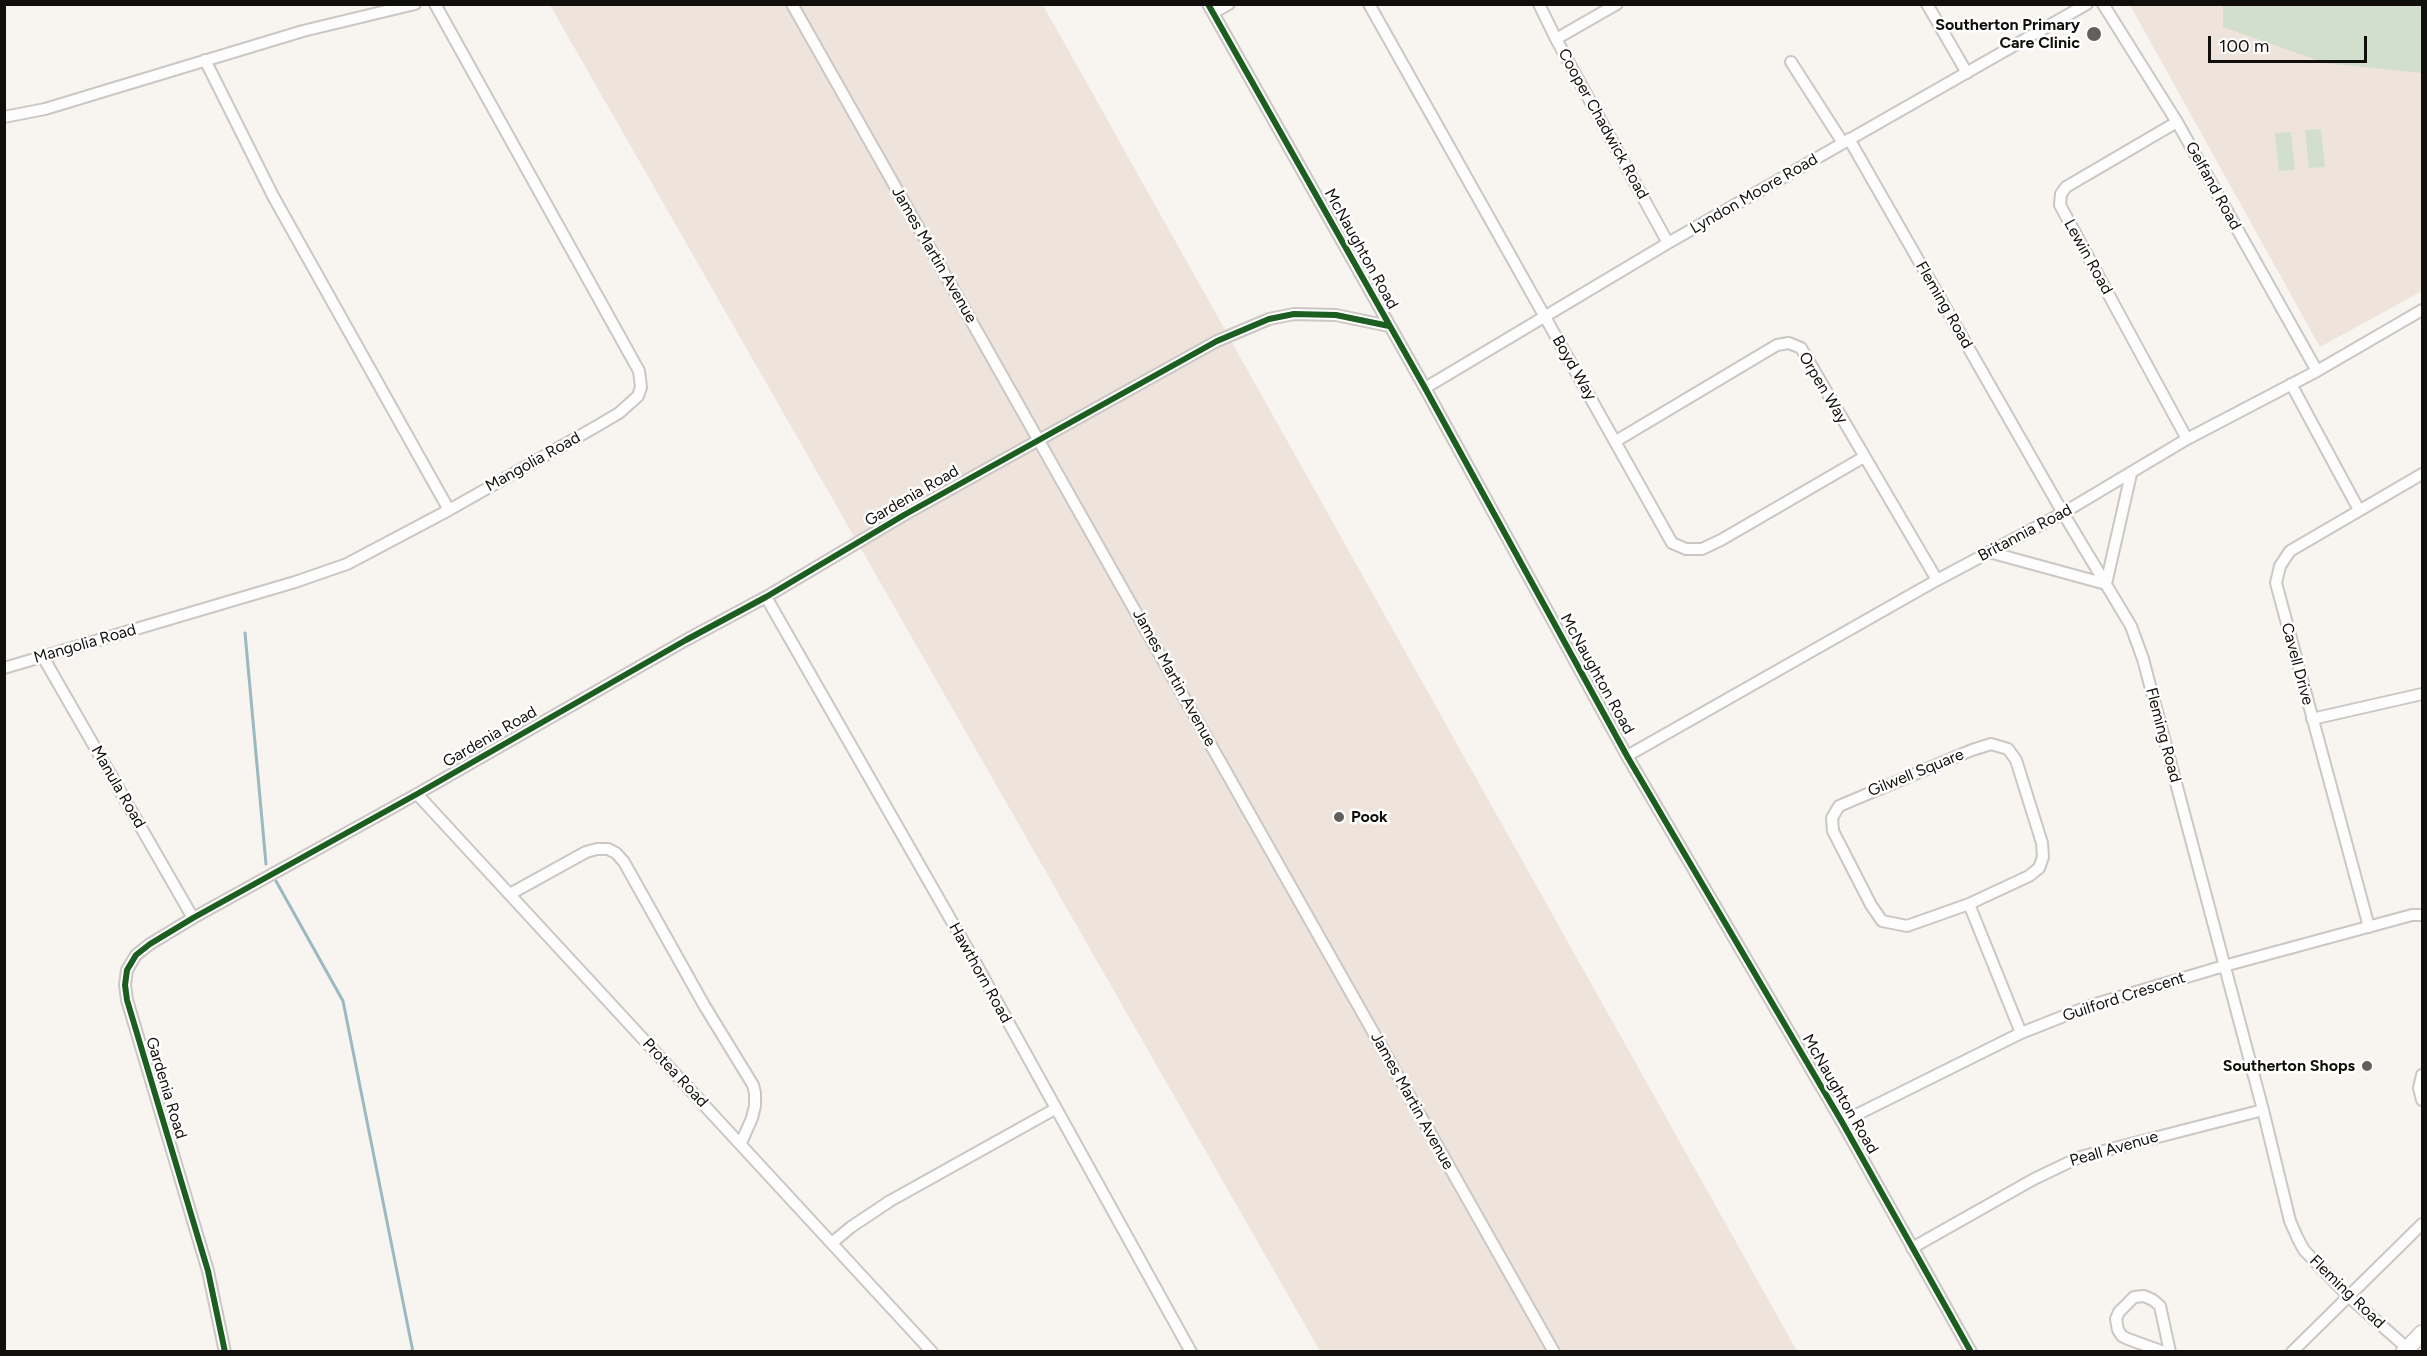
<!DOCTYPE html>
<html>
<head>
<meta charset="utf-8">
<style>
  body { margin:0 }
  #map { position:relative; width:2427px; height:1356px; overflow:hidden; background:#f8f4f0; font-family:Figtree,sans-serif }
  canvas { display:block }
  .frame { position:absolute; inset:0; border:6px solid #110f0c; pointer-events:none }
  .scale { position:absolute; left:2208px; top:36px; width:159px; height:27px; box-sizing:border-box; border:3px solid #110f0c; border-top:0; padding-left:8px; font-size:18px; line-height:21px; white-space:nowrap; color:#110f0c; -webkit-text-stroke:4px #fff; paint-order:stroke }
</style>
</head>
<body>
<div id="map">
<canvas width="2427" height="1356"></canvas>
<div class="frame"></div>
<div class="scale">100 m</div>
</div>
<script>
const ctx = document.querySelector('canvas').getContext('2d');
ctx.lineJoin = 'round';
function fillPath(path, color) { ctx.fillStyle = color; ctx.fill(path, 'evenodd'); }
const poly = rows => new Path2D(rows.map(r => 'M' + r).join(''));
function stroke(path, color, width, dash) { ctx.strokeStyle = color; ctx.lineWidth = width; ctx.lineCap = dash ? 'butt' : 'round'; ctx.setLineDash(dash || []); ctx.stroke(path); }
function label(font, color, halo, rows, align = 'center') {
  ctx.font = font + ' Figtree,sans-serif'; ctx.lineWidth = 5; ctx.setLineDash([]); ctx.textBaseline = 'middle'; ctx.strokeStyle = halo; ctx.fillStyle = color; for (const [text, x, y, turn = 0] of rows) {
    ctx.save(); ctx.translate(x, y); ctx.rotate((+turn || 0) * Math.PI / 180); ctx.textAlign = isNaN(turn) ? turn : align; if (halo) ctx.strokeText(text, 0, 0); ctx.fillText(text, 0, 0); ctx.restore();
  }
}
fillPath(poly([
  [550,5,1043,5,1797,1351,1320,1351],
  [2130,5,2422,5,2422,291,2320,347]
]), '#eee4db');
fillPath(poly([
  [2223,5,2422,5,2422,73,2325,63,2223,27],
  [2321,129,2325,167,2309,168,2305,130],
  [2291,132,2295,170,2279,171,2275,133]
]), '#d2dfcc');
stroke(poly([
  [245,633,266,864],
  [276,881,343,1001,413,1352]
]), '#9ab9c0', 3);
const street = poly([
  [792,4,1554,1352],
  [1208,4,1425,388,1627,756,1842,1122,1971,1352],
  [1369,4,1672,543,1686,549,1702,549,1721,540,1864,457],
  [1539,4,1556,39,1668,243],
  [1927,4,1967,73],
  [2103,4,2177,122,2317,371],
  [1213,13,1229,4],
  [1556,39,1617,4],
  [205,60,273,196,449,510],
  [1791,62,1843,143],
  [4,117,45,109,303,31,415,4],
  [2177,122,2066,187,2061,194,2060,205,2187,439],
  [1849,139,2063,513,2131,626,2143,659,2263,1110,2290,1221,2298,1239,2304,1250,2348,1296,2407,1348],
  [2291,384,2359,510],
  [1425,388,1668,243,2087,4],
  [1616,441,1777,345,1789,343,1801,348,1937,580],
  [1989,552,2106,584,2131,474],
  [766,597,975,962,1191,1352],
  [43,657,193,918],
  [4,668,295,582,347,564,449,510,597,426,619,413,638,396,641,387,639,371,435,4],
  [2312,719,2422,694],
  [1991,744,2008,749,2016,760,2042,843,2043,857,2039,868,2029,876,1969,904,1907,926,1882,921,1871,905,1833,831,1832,818,1839,806,1972,750,1991,744],
  [1627,756,1937,580,2063,513,2187,439,2317,371,2422,310],
  [417,794,932,1352],
  [510,894,586,852,597,849,608,849,616,853,624,862,704,1005,753,1085,755,1093,755,1106,752,1118,741,1143],
  [1969,904,2021,1033],
  [2369,927,2276,583,2280,566,2290,551,2422,474],
  [2422,1075,2419,1088,2422,1100],
  [1842,1122,2021,1033,2092,1005,2224,966,2412,915,2422,915],
  [833,1242,851,1227,890,1201,1055,1109],
  [1912,1248,2034,1179,2080,1157,2263,1110],
  [225,1352,208,1271,127,1000,125,985,127,970,136,955,150,944,193,918,417,794,686,640,766,597,904,515,1217,341,1269,319,1294,314,1336,315,1389,326],
  [2164,1352,2128,1339,2122,1336,2118,1330,2116,1319,2119,1312,2134,1297,2144,1296,2153,1300,2160,1306,2170,1352],
  [2292,1352,2422,1224]
]);
const secondary = poly([
  [2404,1352,2422,1333]
]);
stroke(street, '#cac7c4', 14);
stroke(secondary, '#cac7c4', 18);
stroke(street, '#fefdfd', 10);
stroke(secondary, '#fefdfd', 15);
stroke(poly([
  [1208,4,1425,388,1627,756,1842,1122,1971,1352],
  [225,1352,208,1271,127,1000,125,985,127,970,136,955,150,944,193,918,417,794,686,640,766,597,904,515,1217,341,1269,319,1294,314,1336,315,1389,326]
]), '#1b5e20', 6);
for (const [x, y, r, color] of [
  [2094,34,8,"#625f5c"],
  [1339,817,6,"#625f5c"],
  [2367,1066,6,"#625f5c"]
]) { const dot = new Path2D(); dot.arc(x, y, r, 0, 2 * Math.PI); ctx.fillStyle = color; ctx.fill(dot); stroke(dot, '#fff', 2); }
label('bold 16px', '#110f0c', '#fff', [
  ["Southerton Primary",2080,25],
  ["Care Clinic",2080,43],
  ["Pook",1351,817,"left"],
  ["Southerton Shops",2355,1066]
], 'right');
label('16px', '#110f0c', '#fff', [
  ["Cooper Chadwick Road",1603,124,61],
  ["Gelfand Road",2213,186,61],
  ["Lyndon Moore Road",1754,194,-30],
  ["McNaughton Road",1361,249,61],
  ["James Martin Avenue",934,255,60],
  ["Lewin Road",2088,257,61],
  ["Fleming Road",1944,305,60],
  ["Boyd Way",1574,368,60],
  ["Orpen Way",1823,388,59],
  ["Mangolia Road",533,462,-29],
  ["Gardenia Road",912,496,-30],
  ["Britannia Road",2025,533,-28],
  ["Mangolia Road",85,644,-16],
  ["Cavell Drive",2297,664,75],
  ["McNaughton Road",1597,674,61],
  ["James Martin Avenue",1174,678,61],
  ["Fleming Road",2163,735,75],
  ["Gardenia Road",490,737,-30],
  ["Gilwell Square",1916,773,-22],
  ["Manula Road",118,787,60],
  ["Hawthorn Road",980,973,61],
  ["Guilford Crescent",2124,997,-18],
  ["Protea Road",675,1073,47],
  ["Gardenia Road",166,1088,73],
  ["McNaughton Road",1840,1094,60],
  ["James Martin Avenue",1412,1101,61],
  ["Peall Avenue",2114,1149,-16],
  ["Fleming Road",2347,1292,44]
]);
</script>
</body>
</html>
